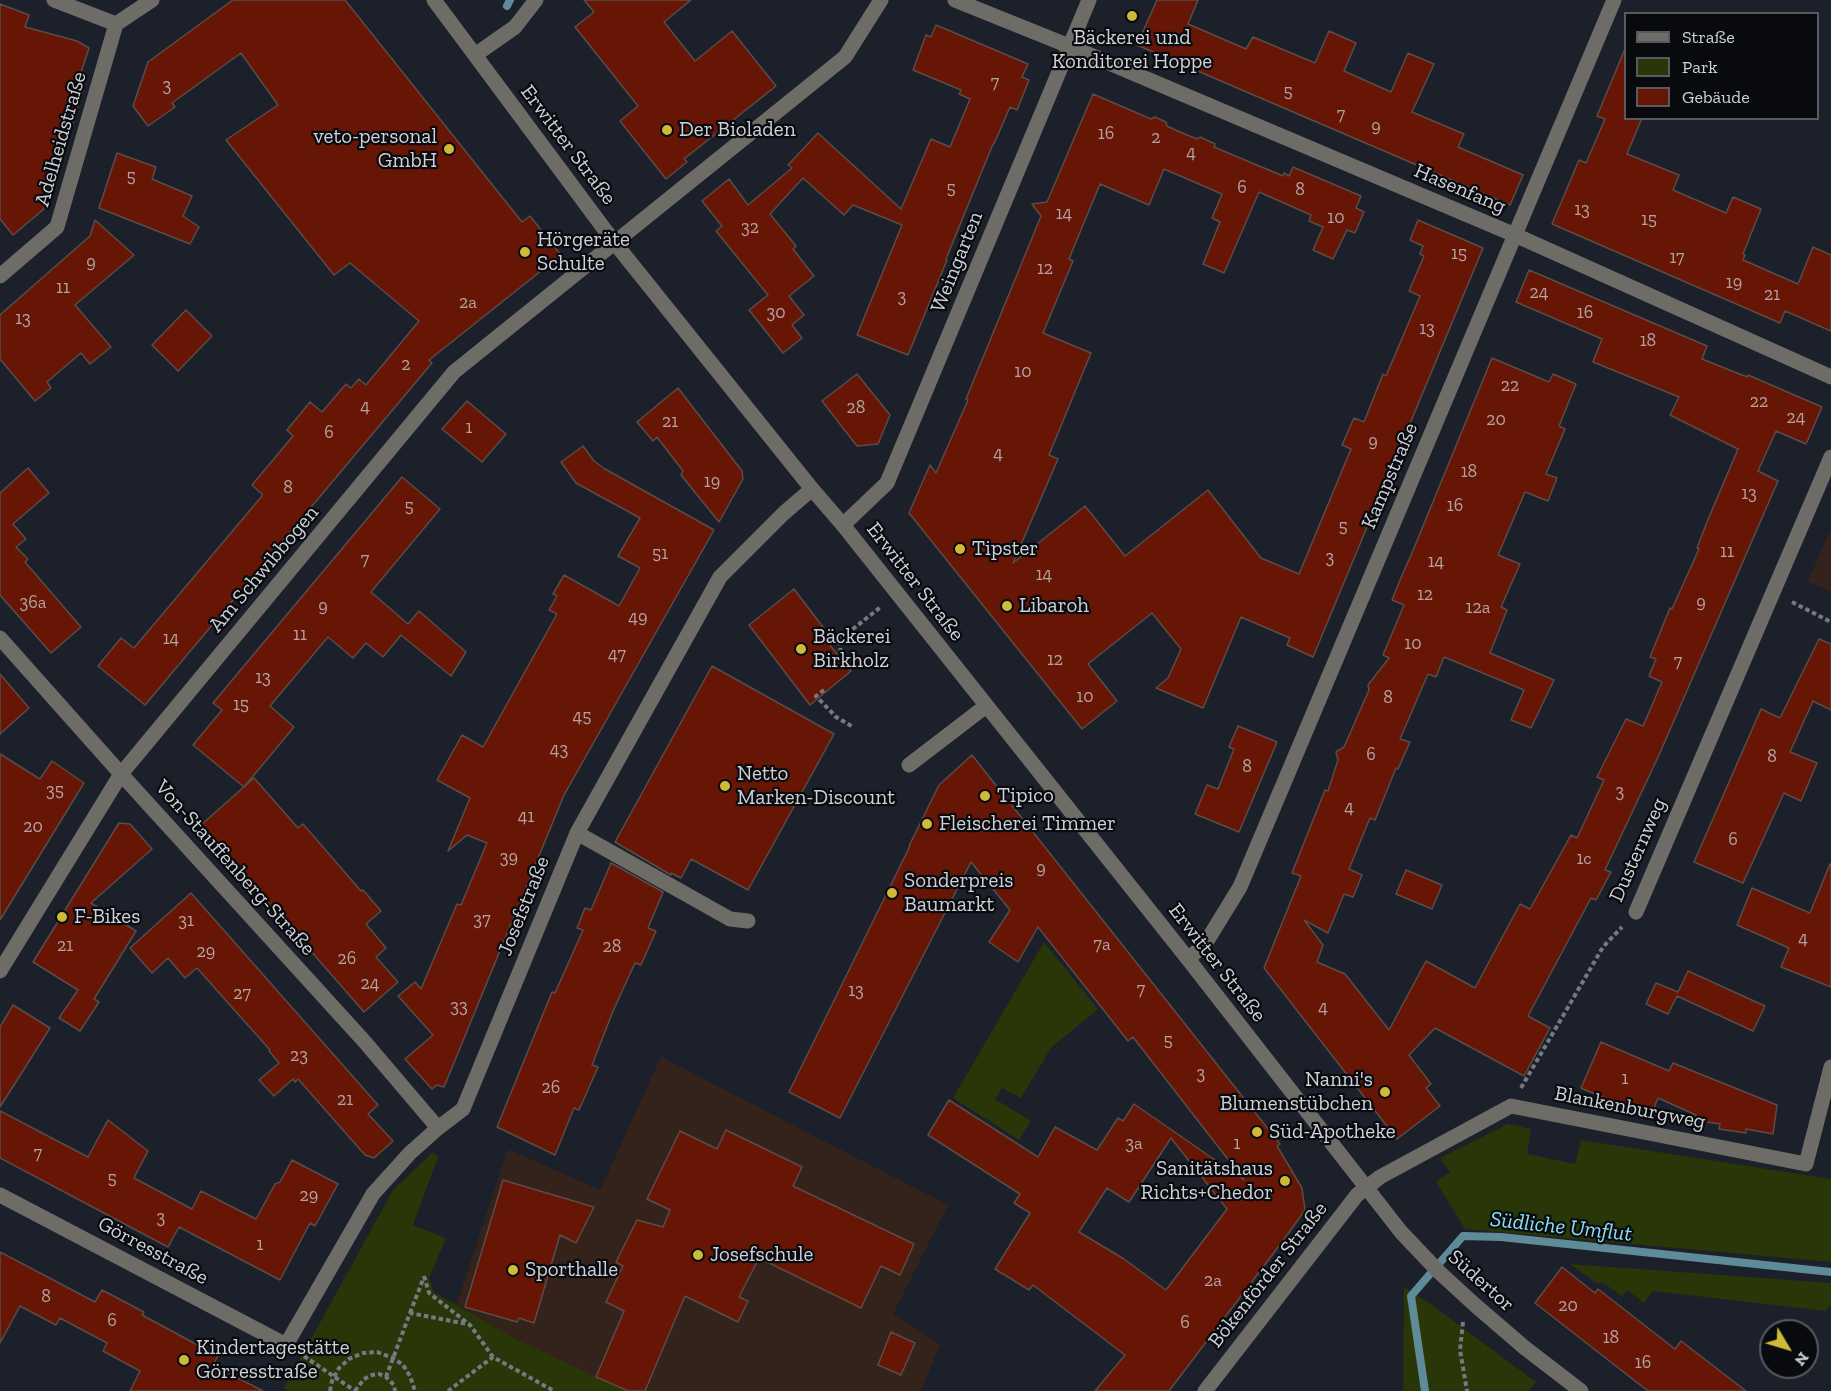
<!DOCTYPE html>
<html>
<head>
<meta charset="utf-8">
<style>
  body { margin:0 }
  #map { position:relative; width:1831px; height:1391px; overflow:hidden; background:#1c202a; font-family:"Zilla Slab",serif }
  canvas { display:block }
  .legend { position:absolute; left:1624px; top:12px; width:195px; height:108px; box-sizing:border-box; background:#080a0e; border:2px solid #575a5f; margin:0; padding:8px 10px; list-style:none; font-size:18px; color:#ced1d8 }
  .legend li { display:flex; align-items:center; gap:12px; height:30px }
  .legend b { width:30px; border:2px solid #575a5f }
  .north { position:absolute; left:1759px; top:1319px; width:60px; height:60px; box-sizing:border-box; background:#080a0e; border:2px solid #575a5f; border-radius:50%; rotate:128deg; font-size:16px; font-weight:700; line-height:24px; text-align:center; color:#ced1d8 }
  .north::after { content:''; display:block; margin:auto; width:21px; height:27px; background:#ceb938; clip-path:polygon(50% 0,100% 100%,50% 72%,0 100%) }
</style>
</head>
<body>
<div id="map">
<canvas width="1831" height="1391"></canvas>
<ul class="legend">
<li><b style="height:8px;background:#6e6c67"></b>Straße</li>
<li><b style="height:16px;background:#283608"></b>Park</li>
<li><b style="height:16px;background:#671605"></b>Gebäude</li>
</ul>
<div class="north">N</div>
</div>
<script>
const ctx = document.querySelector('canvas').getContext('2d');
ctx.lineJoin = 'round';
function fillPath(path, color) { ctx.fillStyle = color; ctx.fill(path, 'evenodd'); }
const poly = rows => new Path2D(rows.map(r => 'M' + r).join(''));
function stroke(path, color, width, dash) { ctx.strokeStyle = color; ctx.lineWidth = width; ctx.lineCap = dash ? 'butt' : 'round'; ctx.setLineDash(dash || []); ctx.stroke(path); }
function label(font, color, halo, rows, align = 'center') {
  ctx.font = font + ' "Zilla Slab",serif'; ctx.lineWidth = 4.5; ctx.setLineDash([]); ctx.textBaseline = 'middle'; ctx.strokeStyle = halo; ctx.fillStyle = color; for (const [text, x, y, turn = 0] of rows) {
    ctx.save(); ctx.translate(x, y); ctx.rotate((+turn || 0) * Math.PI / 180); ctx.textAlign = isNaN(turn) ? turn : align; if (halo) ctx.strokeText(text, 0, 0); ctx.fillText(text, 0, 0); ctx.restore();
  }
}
fillPath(poly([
  [1831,529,1831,592,1808,581],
  [661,1057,948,1205,893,1314,940,1344,921,1391,619,1391,512,1337,456,1306,508,1149,600,1190]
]), '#34231b');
fillPath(poly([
  [1044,942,1098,1009,1051,1048,1021,1098,1002,1088,995,1099,1031,1121,1019,1140,953,1098],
  [1508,1124,1531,1129,1527,1154,1575,1164,1581,1140,1831,1179,1831,1262,1465,1229,1436,1182,1450,1172,1440,1158],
  [433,1152,438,1157,413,1225,446,1238,429,1278,434,1292,512,1337,625,1391,289,1391,284,1388,393,1190],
  [1570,1264,1831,1283,1831,1305,1826,1311,1653,1291,1644,1303,1627,1290,1622,1296,1602,1282,1598,1284],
  [1404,1287,1432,1305,1536,1382,1528,1391,1403,1391]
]), '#283608');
stroke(poly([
  [507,6,510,0],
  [1425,1391,1411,1296,1463,1236,1501,1237,1831,1272]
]), '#5d8c98', 8);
const building = poly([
  [233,0,345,0,522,222,530,216,561,255,429,360,432,363,145,705,98,666,121,638,134,648,262,496,262,494,252,485,293,436,287,430,310,402,322,412,346,384,351,388,359,379,366,385,419,321,350,263,334,275,226,140,278,105,241,53,172,103,175,107,148,126,133,106,148,62,233,0],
  [584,0,691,0,664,22,695,61,732,31,776,86,684,159,687,162,666,179,620,121,638,106,575,27,594,12,584,0],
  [1157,0,1198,0,1188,24,1246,49,1253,37,1315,63,1329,31,1356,43,1344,71,1391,92,1408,53,1434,64,1412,112,1464,134,1458,147,1523,175,1510,205,1137,45,1157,0],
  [0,4,29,15,25,27,77,41,89,48,76,88,83,90,58,171,44,209,13,235,0,219,0,4],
  [936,25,1028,64,1022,77,1029,80,1017,110,1010,107,994,144,993,144,946,259,947,260,908,355,857,335,902,225,853,205,844,215,803,178,770,214,796,246,793,249,814,276,789,296,804,315,792,325,802,338,783,353,749,310,768,295,716,231,722,226,702,201,729,179,748,205,792,168,788,165,818,133,901,209,931,139,950,147,970,99,959,94,961,90,913,70,926,35,931,37,936,25],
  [1625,49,1626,118,1642,118,1627,154,1679,175,1673,190,1726,213,1733,197,1761,209,1743,254,1745,255,1743,260,1798,284,1813,247,1831,255,1831,331,1785,311,1780,323,1552,224,1579,160,1586,163,1605,119,1597,116,1625,49],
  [1093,94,1151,119,1155,117,1166,122,1167,126,1180,132,1197,139,1200,137,1215,144,1214,147,1283,176,1284,173,1289,176,1293,167,1361,196,1356,208,1364,212,1355,233,1347,230,1333,259,1313,250,1323,227,1309,221,1311,215,1259,192,1224,273,1203,264,1220,222,1212,218,1222,194,1164,169,1149,205,1100,184,1069,259,1073,261,1043,333,1091,353,1049,455,1058,459,1013,563,1085,506,1125,556,1208,490,1261,558,1299,574,1351,449,1342,445,1354,418,1364,422,1383,374,1386,376,1420,296,1409,291,1424,256,1420,254,1423,246,1410,240,1418,220,1483,248,1313,657,1287,645,1290,638,1241,617,1203,708,1156,688,1168,678,1181,649,1152,613,1088,664,1117,701,1082,729,909,513,930,465,936,473,968,400,966,399,1041,216,1032,204,1047,202,1093,94],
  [117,153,156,167,152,179,192,196,183,216,199,227,190,244,99,208,117,153],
  [95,220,134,255,75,305,111,347,90,364,81,353,47,382,51,388,35,401,0,359,0,315,90,236,95,220],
  [1529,270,1707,346,1702,359,1747,377,1748,375,1822,407,1806,444,1776,431,1758,471,1778,481,1659,755,1605,870,1611,872,1596,900,1591,898,1528,1016,1550,1028,1524,1076,1435,1028,1409,1055,1431,1084,1426,1088,1440,1106,1397,1139,1264,968,1301,876,1292,873,1325,790,1328,791,1338,760,1336,752,1344,747,1369,690,1368,685,1389,658,1383,655,1404,605,1392,600,1400,580,1412,553,1492,358,1549,382,1553,374,1576,384,1559,426,1565,429,1546,474,1557,478,1548,501,1525,492,1498,555,1520,564,1501,607,1507,610,1490,653,1554,680,1531,728,1511,720,1524,690,1444,657,1436,677,1428,674,1400,739,1410,742,1398,769,1396,768,1375,820,1370,818,1349,869,1362,875,1353,897,1344,894,1328,933,1304,920,1323,945,1317,962,1345,974,1389,1030,1426,961,1475,988,1520,904,1530,909,1571,835,1577,838,1604,780,1597,777,1626,719,1643,726,1662,682,1649,676,1656,659,1650,657,1670,608,1672,609,1699,549,1697,548,1707,522,1738,449,1670,415,1679,397,1593,362,1602,339,1516,302,1529,270],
  [186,310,212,336,178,371,152,345,186,310],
  [857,374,890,415,878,444,857,446,822,401,857,374],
  [678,388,742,471,743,479,719,522,681,475,683,471,657,437,653,441,637,422,678,388],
  [467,401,506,434,482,462,442,429,467,401],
  [583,446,594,461,605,469,714,530,564,795,444,1087,437,1085,432,1089,405,1059,433,1035,398,996,415,982,421,989,457,904,461,905,487,843,467,835,448,851,470,798,437,780,462,735,483,747,557,614,549,610,557,596,553,594,564,575,619,606,640,568,618,556,640,518,576,483,561,462,583,446],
  [28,468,49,493,13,524,26,539,16,547,28,559,25,562,81,627,51,653,0,595,0,493,28,468],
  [402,477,440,509,371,592,408,624,419,611,466,652,451,676,401,635,383,657,366,643,353,658,328,637,270,706,294,727,244,787,193,745,222,710,213,703,402,477],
  [794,589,829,635,825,639,851,671,810,705,749,625,794,589],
  [1819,639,1831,644,1831,710,1813,701,1790,752,1817,763,1801,801,1784,793,1743,883,1694,862,1761,709,1780,718,1819,639],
  [712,666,834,734,748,890,691,859,681,878,671,873,671,875,615,842,712,666],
  [0,674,29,708,0,734,0,674],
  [1238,726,1277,742,1239,832,1195,814,1207,785,1218,789,1234,749,1229,747,1238,726],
  [0,754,40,779,52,761,84,783,0,920,0,754],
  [972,755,1280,1144,1277,1146,1302,1188,1305,1210,1285,1238,1169,1391,1095,1391,1125,1355,1033,1285,1029,1290,995,1269,1030,1213,1014,1203,1020,1194,928,1135,949,1100,1038,1157,1055,1127,1097,1150,1118,1118,1123,1121,1134,1104,1244,1180,1133,1037,1128,1041,1038,927,1018,962,989,942,1010,910,971,862,840,1118,789,1092,910,846,909,846,939,785,972,755],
  [1171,1138,1227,1209,1166,1290,1124,1259,1079,1232,1107,1188,1129,1202,1171,1138],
  [254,778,298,828,303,824,361,891,363,890,381,911,366,924,386,948,376,957,398,982,364,1012,201,825,254,778],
  [119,823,130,824,152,849,91,903,136,931,94,999,99,1002,80,1031,59,1018,78,990,33,962,119,823],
  [611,863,663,892,648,928,656,931,641,965,635,963,613,1011,592,1065,598,1067,579,1110,574,1108,555,1155,497,1127,552,992,555,993,583,930,577,928,585,908,591,910,611,863],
  [1830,864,1831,864,1831,987,1781,967,1789,948,1737,925,1752,888,1810,913,1830,864],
  [1406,870,1442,885,1432,909,1396,894,1406,870],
  [191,893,378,1105,368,1114,393,1141,374,1158,365,1155,298,1079,295,1082,293,1079,274,1096,259,1080,279,1063,269,1051,270,1050,197,968,185,978,168,958,152,973,130,948,191,893],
  [1688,971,1765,1006,1753,1031,1677,996,1668,1014,1646,1004,1656,983,1678,992,1688,971],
  [13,1005,50,1028,0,1107,0,1027,13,1005],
  [1601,1042,1669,1071,1673,1063,1777,1105,1773,1134,1746,1129,1746,1133,1719,1129,1720,1124,1695,1120,1696,1115,1658,1098,1650,1117,1581,1088,1601,1042],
  [0,1111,88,1157,108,1120,148,1151,134,1178,192,1209,201,1191,256,1219,275,1184,280,1182,292,1160,338,1184,315,1226,310,1223,280,1280,179,1227,168,1247,0,1158,0,1111],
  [726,1130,802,1167,793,1186,914,1244,900,1275,881,1266,861,1308,759,1258,739,1297,748,1301,738,1322,685,1296,645,1391,628,1391,596,1377,624,1311,606,1302,623,1266,616,1262,637,1220,663,1227,670,1210,647,1199,680,1131,717,1149,726,1130],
  [503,1180,594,1207,576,1243,560,1235,534,1323,519,1318,517,1322,465,1307,503,1180],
  [0,1252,95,1302,102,1290,144,1312,142,1315,218,1356,213,1365,263,1391,130,1391,140,1371,103,1351,107,1343,60,1318,56,1325,20,1306,0,1343,0,1252],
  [1562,1267,1595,1293,1598,1289,1675,1349,1681,1341,1746,1391,1648,1391,1535,1303,1562,1267],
  [891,1332,915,1343,901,1375,878,1365,891,1332]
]);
fillPath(building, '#671605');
stroke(building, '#5a4c49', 1.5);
stroke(poly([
  [1792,602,1831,622],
  [842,660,839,640,882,606],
  [824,690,816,696,836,717,853,727],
  [1521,1088,1603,947,1622,927],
  [424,1276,429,1293,470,1325,493,1357,554,1391],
  [410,1313,424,1277],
  [1463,1322,1460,1350,1467,1391],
  [304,1356,355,1391],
  [386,1377,410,1313,467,1324],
  [330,1391,332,1381,339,1368,349,1359,363,1353,377,1352,393,1358,403,1365,410,1376,415,1391],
  [355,1391,364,1379,372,1375,379,1374,386,1377,394,1385,395,1391],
  [448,1391,493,1357]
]), '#757981', 4, [4.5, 3]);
stroke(poly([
  [54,0,116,24,152,0],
  [434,0,614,242,812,489,843,525,1188,959,1401,1232,1439,1272,1475,1305,1525,1348,1581,1391],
  [955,0,1069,46,1515,235,1831,377],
  [475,55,515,27,536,0],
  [0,276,57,227,116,24],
  [843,525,887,483,1089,0],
  [0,638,121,774,364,1041,438,1128],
  [909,765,986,706],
  [577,833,730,919,748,921],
  [1636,912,1831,457],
  [1188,959,1205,944,1240,887,1614,0],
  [0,971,121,774,454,372,845,57,881,0],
  [0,1195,286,1345,373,1194,410,1153,438,1128,463,1109,577,833,720,577,784,513,812,489],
  [1205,1391,1357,1195,1380,1177,1511,1106,1806,1164,1831,1067]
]), '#6e6c67', 15);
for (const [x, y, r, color] of [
  [1132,16,6,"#ceb938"],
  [667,130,6,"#ceb938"],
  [449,149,6,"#ceb938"],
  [525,252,6,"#ceb938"],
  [960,549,6,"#ceb938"],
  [1007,606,6,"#ceb938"],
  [801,649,6,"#ceb938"],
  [725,786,6,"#ceb938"],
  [985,796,6,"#ceb938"],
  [927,824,6,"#ceb938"],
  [892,893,6,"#ceb938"],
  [62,917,6,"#ceb938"],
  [1385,1092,6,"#ceb938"],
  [1257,1132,6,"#ceb938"],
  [1285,1181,6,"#ceb938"],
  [698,1255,6,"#ceb938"],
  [513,1270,6,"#ceb938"],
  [184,1360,6,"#ceb938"]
]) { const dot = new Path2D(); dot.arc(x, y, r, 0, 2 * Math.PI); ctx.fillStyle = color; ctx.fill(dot); stroke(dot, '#080a0e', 2); }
label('18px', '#b4a2a3', null, [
  ["7",995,83],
  ["3",167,86],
  ["5",1288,92],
  ["7",1341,115],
  ["9",1376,127],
  ["16",1106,134],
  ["2",1156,138],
  ["4",1191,153],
  ["5",131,177],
  ["6",1242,188],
  ["5",951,189],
  ["8",1300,190],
  ["13",1582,210],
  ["14",1064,214],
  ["10",1336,218],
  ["15",1649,220],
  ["32",750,228],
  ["15",1459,254],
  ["17",1677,258],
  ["9",91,263],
  ["12",1045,269],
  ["19",1734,283],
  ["11",63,288],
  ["24",1539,293],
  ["21",1772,295],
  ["3",902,297],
  ["2a",468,303],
  ["30",776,313],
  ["16",1585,313],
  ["13",23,319],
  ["13",1427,329],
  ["18",1648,341],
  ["2",406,365],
  ["10",1023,372],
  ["22",1510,386],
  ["22",1759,402],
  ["4",365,407],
  ["28",856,408],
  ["24",1796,418],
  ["20",1496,420],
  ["21",670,422],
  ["1",469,428],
  ["6",329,433],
  ["9",1373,442],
  ["4",998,454],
  ["18",1469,472],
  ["19",712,482],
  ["8",288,488],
  ["13",1749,494],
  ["16",1455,506],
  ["5",409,507],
  ["5",1343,527],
  ["11",1727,552],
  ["51",660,554],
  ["3",1330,558],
  ["7",365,560],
  ["14",1436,562],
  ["14",1044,575],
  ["12",1425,595],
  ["36a",33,603],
  ["9",1701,603],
  ["9",323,607],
  ["12a",1478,608],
  ["49",638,618],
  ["11",300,635],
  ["14",171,639],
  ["10",1413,644],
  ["47",617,655],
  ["12",1055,660],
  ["7",1678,662],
  ["13",263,678],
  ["10",1085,697],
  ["8",1388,698],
  ["15",241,705],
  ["45",582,717],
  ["43",559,750],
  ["6",1371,755],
  ["8",1772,757],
  ["8",1247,767],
  ["35",55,791],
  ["3",1620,792],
  ["4",1349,808],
  ["41",526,817],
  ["20",33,827],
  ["6",1733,840],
  ["39",509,858],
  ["1c",1584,859],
  ["9",1041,869],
  ["37",482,920],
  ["31",186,921],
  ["4",1803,939],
  ["7a",1102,945],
  ["21",65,946],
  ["28",612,947],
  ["29",206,952],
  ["26",347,959],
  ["24",370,984],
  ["7",1141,990],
  ["13",856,991],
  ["27",242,994],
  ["33",459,1007],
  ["4",1323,1008],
  ["5",1168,1041],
  ["23",299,1056],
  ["3",1201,1074],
  ["1",1625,1079],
  ["26",551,1088],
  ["21",345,1100],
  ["3a",1134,1144],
  ["1",1237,1144],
  ["7",38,1154],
  ["5",112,1179],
  ["29",309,1196],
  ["3",161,1218],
  ["1",260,1245],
  ["2a",1213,1281],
  ["8",46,1297],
  ["20",1568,1306],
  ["6",112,1321],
  ["6",1185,1323],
  ["18",1611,1338],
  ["16",1643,1363]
]);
label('21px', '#ced1d8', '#080a0e', [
  ["Bäckerei und",1132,38,"center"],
  ["Konditorei Hoppe",1132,62,"center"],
  ["Der Bioladen",679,130],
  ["veto-personal",437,137,"right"],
  ["GmbH",437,161,"right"],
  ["Hörgeräte",537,240],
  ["Schulte",537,264],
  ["Tipster",972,549],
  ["Libaroh",1019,606],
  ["Bäckerei",813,637],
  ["Birkholz",813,661],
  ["Netto",737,774],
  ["Marken-Discount",737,798],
  ["Tipico",997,796],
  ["Fleischerei Timmer",939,824],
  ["Sonderpreis",904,881],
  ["Baumarkt",904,905],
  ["F-Bikes",74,917],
  ["Nanni's",1373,1080,"right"],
  ["Blumenstübchen",1373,1104,"right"],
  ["Süd-Apotheke",1269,1132],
  ["Sanitätshaus",1273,1169,"right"],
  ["Richts+Chedor",1273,1193,"right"],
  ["Josefschule",710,1255],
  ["Sporthalle",525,1270],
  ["Kindertagestätte",196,1348],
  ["Görresstraße",196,1372]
], 'left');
label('21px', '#ced1d8', '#080a0e', [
  ["Adelheidstraße",61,139,-74],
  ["Erwitter Straße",568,145,53],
  ["Hasenfang",1460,189,23],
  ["Weingarten",957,262,-68],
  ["Kampstraße",1390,476,-67],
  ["Am Schwibbogen",264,569,-50],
  ["Erwitter Straße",915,582,52],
  ["Dusternweg",1638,850,-66],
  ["Von-Stauffenberg-Straße",235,868,48],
  ["Josefstraße",524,906,-68],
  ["Erwitter Straße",1217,963,52],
  ["Blankenburgweg",1630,1108,11],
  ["Görresstraße",153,1251,28],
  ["Bökenförder Straße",1268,1275,-52],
  ["Südertor",1481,1281,42]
]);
label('italic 22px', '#8ae0f5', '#080a0e', [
  ["Südliche Umflut",1561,1227,6]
]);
</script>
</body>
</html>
